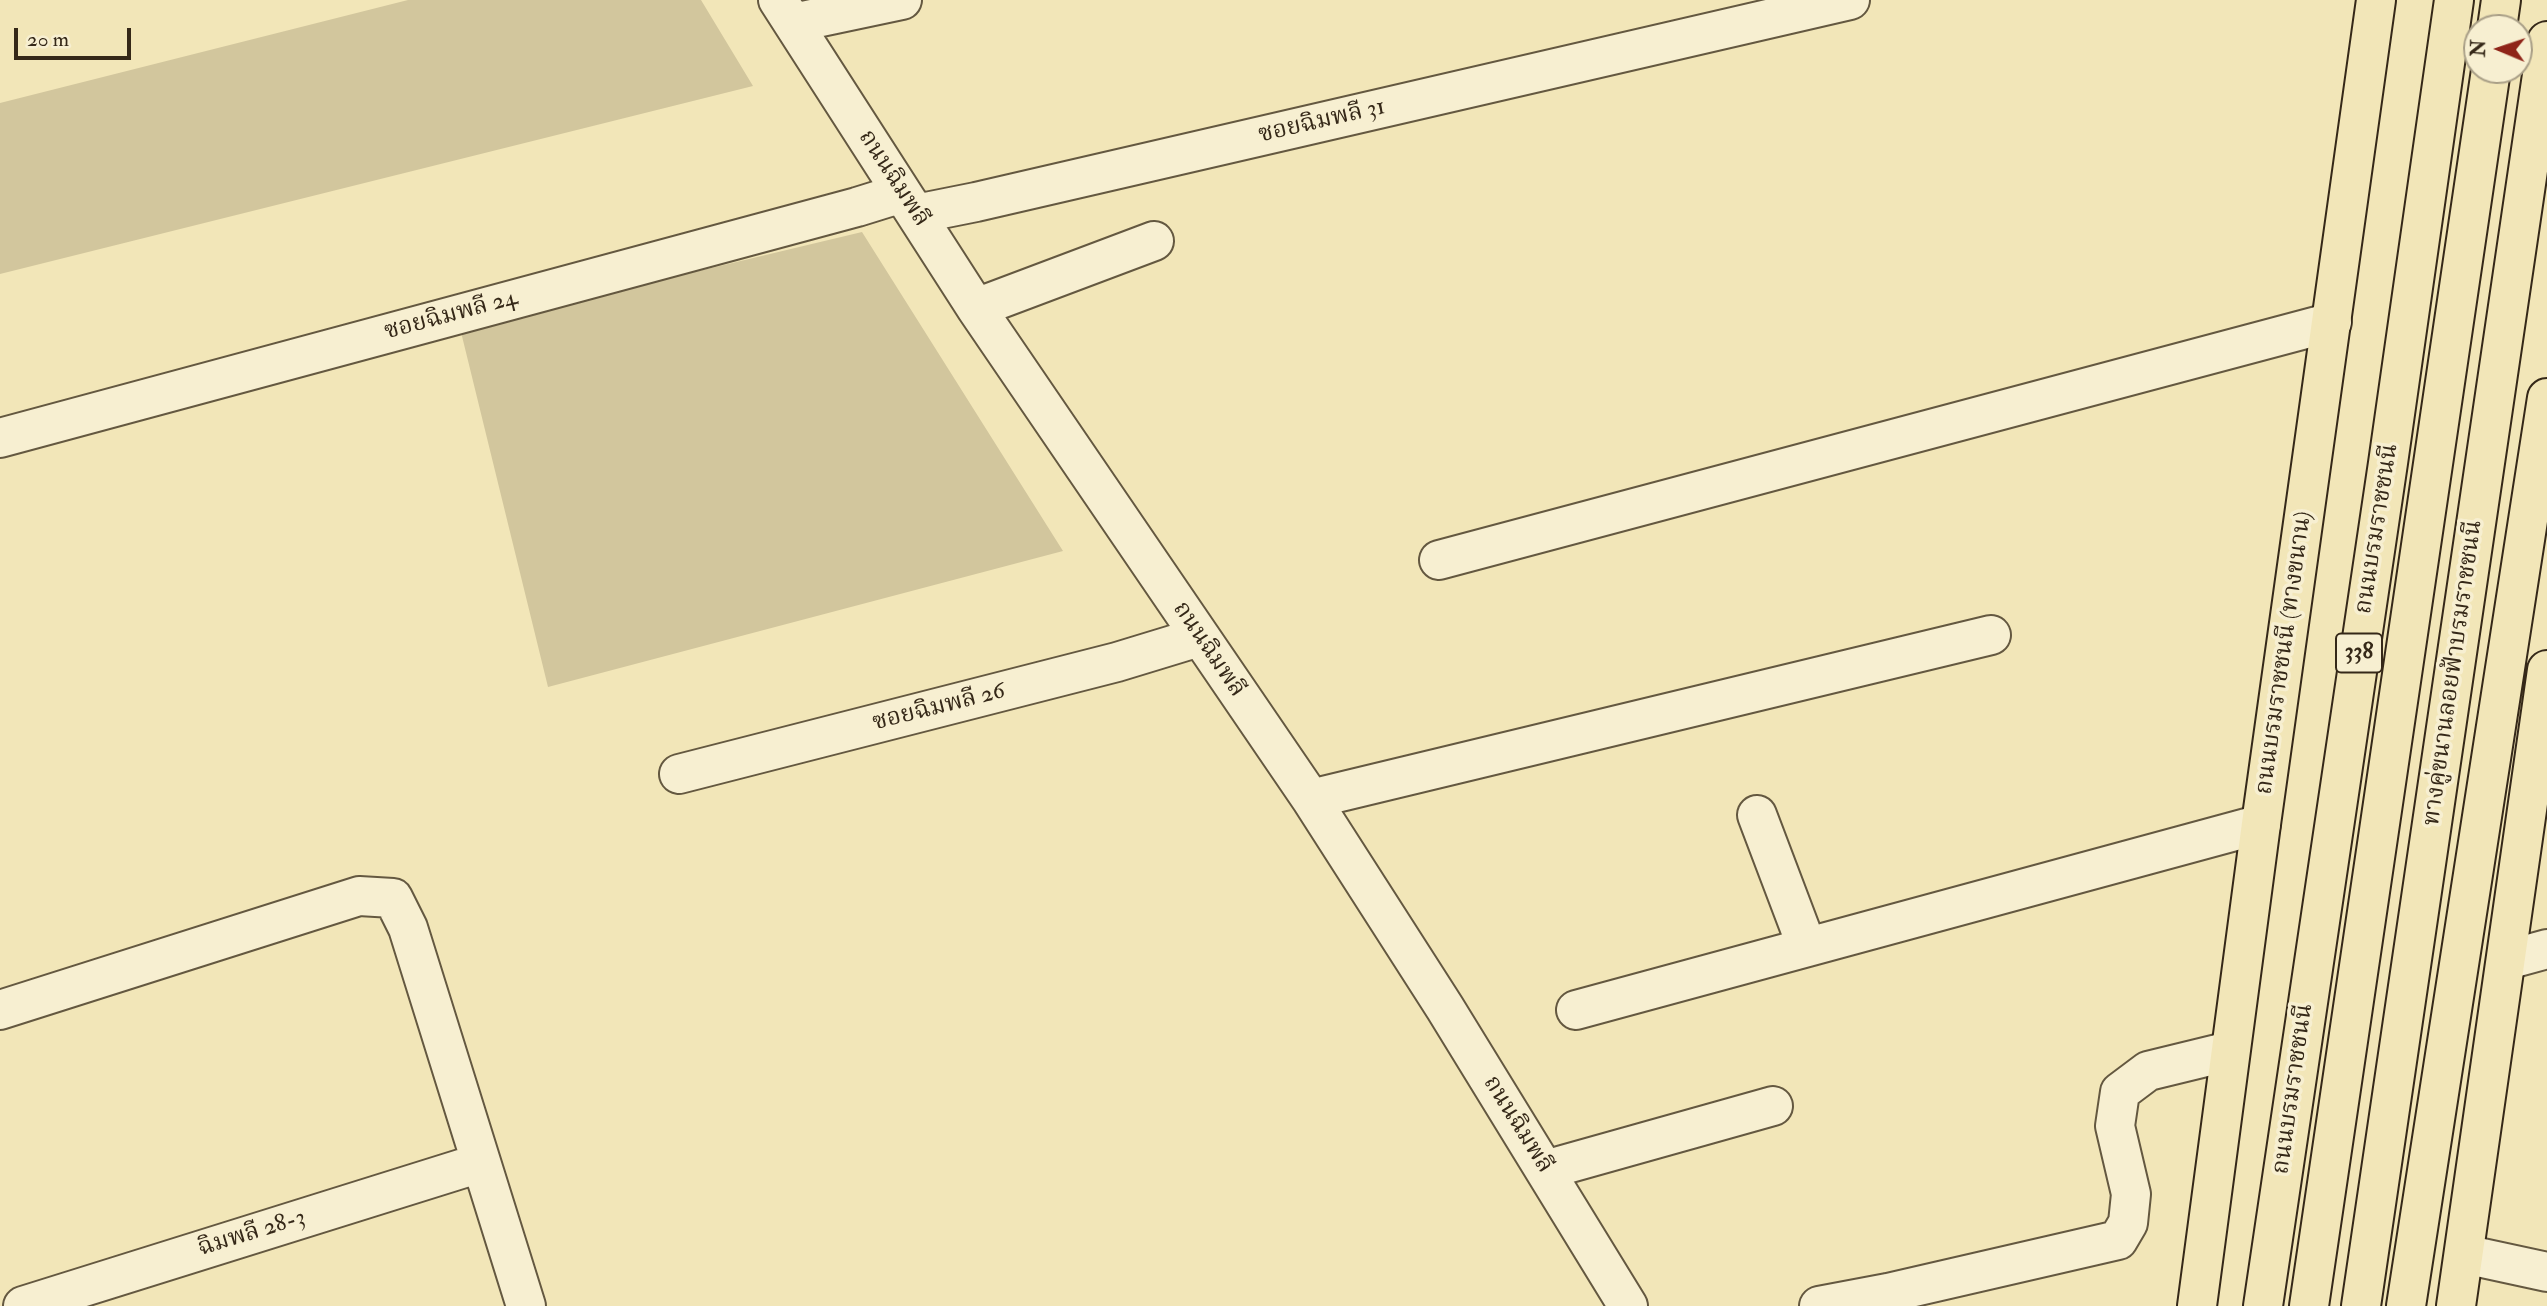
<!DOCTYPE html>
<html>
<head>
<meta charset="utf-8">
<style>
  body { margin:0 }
  #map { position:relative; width:2547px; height:1306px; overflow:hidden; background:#f2e6b8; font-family:"IM FELL Double Pica",serif }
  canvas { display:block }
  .north { position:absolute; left:2463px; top:14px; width:70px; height:70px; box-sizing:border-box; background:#f7efd1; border:2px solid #a99f87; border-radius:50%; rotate:272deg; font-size:19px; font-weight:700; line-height:28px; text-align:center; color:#352818 }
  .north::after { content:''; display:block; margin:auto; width:24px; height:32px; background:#8f2418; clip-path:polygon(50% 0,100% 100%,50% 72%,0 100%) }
  .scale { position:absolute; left:14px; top:28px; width:117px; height:32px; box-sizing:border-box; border:4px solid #352818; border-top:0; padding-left:9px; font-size:21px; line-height:24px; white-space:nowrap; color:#352818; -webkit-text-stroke:5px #f7efd1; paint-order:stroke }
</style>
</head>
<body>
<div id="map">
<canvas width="2547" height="1306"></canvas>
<div class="north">N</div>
<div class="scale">20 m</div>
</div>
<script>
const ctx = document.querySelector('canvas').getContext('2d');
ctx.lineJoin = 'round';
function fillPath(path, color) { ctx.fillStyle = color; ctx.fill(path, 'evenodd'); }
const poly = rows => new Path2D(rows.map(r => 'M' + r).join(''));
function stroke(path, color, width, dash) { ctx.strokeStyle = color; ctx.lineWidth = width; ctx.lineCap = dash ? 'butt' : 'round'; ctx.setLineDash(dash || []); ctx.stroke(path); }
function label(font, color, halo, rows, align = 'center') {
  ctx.font = font + ' "IM FELL Double Pica","Noto Serif Thai",serif'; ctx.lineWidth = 7; ctx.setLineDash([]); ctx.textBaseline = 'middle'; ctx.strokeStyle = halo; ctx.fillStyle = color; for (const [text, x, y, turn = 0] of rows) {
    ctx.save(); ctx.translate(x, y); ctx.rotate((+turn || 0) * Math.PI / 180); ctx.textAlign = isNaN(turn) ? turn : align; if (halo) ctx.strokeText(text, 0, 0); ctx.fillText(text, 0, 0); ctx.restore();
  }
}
fillPath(poly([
  [408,0,701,0,753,86,0,274,0,103],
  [862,232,1063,551,548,687,460,328]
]), '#d2c69d');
const minor = poly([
  [778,0,976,308,1311,799,1445,1008,1628,1306],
  [793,23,902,0],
  [916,214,976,202,1850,0],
  [976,308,1154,241],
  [0,438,857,207,902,193],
  [1439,560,2332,322],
  [679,774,1117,662,1199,637],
  [1311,799,1991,635],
  [1757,815,1807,947],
  [2507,960,2547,949],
  [0,1010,359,896,393,898,408,928,526,1306],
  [1576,1010,2261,824],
  [1545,1170,1773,1106],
  [2464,1254,2547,1272],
  [23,1306,480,1163],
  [1819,1306,1888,1293,2118,1240,2128,1223,2131,1194,2115,1126,2120,1092,2148,1071,2230,1051]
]);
const major = poly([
  [2497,28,2501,0],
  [2197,1306,2261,824,2376,0],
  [2263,1306,2388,463,2454,0],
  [2309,1306,2491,70],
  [2361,1306,2547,41],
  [2406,1306,2547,398],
  [2456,1306,2547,670]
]);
stroke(minor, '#645840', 42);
stroke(major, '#352818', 42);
stroke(minor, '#f7efd1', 38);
stroke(major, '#f2e6b8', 38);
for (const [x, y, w] of [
  [2359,653,46]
]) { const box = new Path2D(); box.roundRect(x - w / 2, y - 19.5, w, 39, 5); ctx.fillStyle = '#f7efd1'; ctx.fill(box); stroke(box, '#352818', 2); }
label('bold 23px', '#352818', null, [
  ["338",2359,653]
]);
label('24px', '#352818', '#f7efd1', [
  ["ซอยฉิมพลี 31",1322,122,-13],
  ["ถนนฉิมพลี",893,179,57],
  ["ซอยฉิมพลี 24",451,316,-15],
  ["ถนนบรมราชชนนี",2378,529,-81],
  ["ถนนฉิมพลี",1208,650,56],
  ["ถนนบรมราชชนนี (ทางขนาน)",2285,653,-82],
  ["ทางคู่ขนานลอยฟ้าบรมราชชนนี",2454,673,-82],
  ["ซอยฉิมพลี 26",939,708,-14],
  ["ถนนบรมราชชนนี",2294,1089,-82],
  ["ถนนฉิมพลี",1517,1125,58],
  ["ฉิมพลี 28-3",252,1234,-17]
]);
</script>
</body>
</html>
